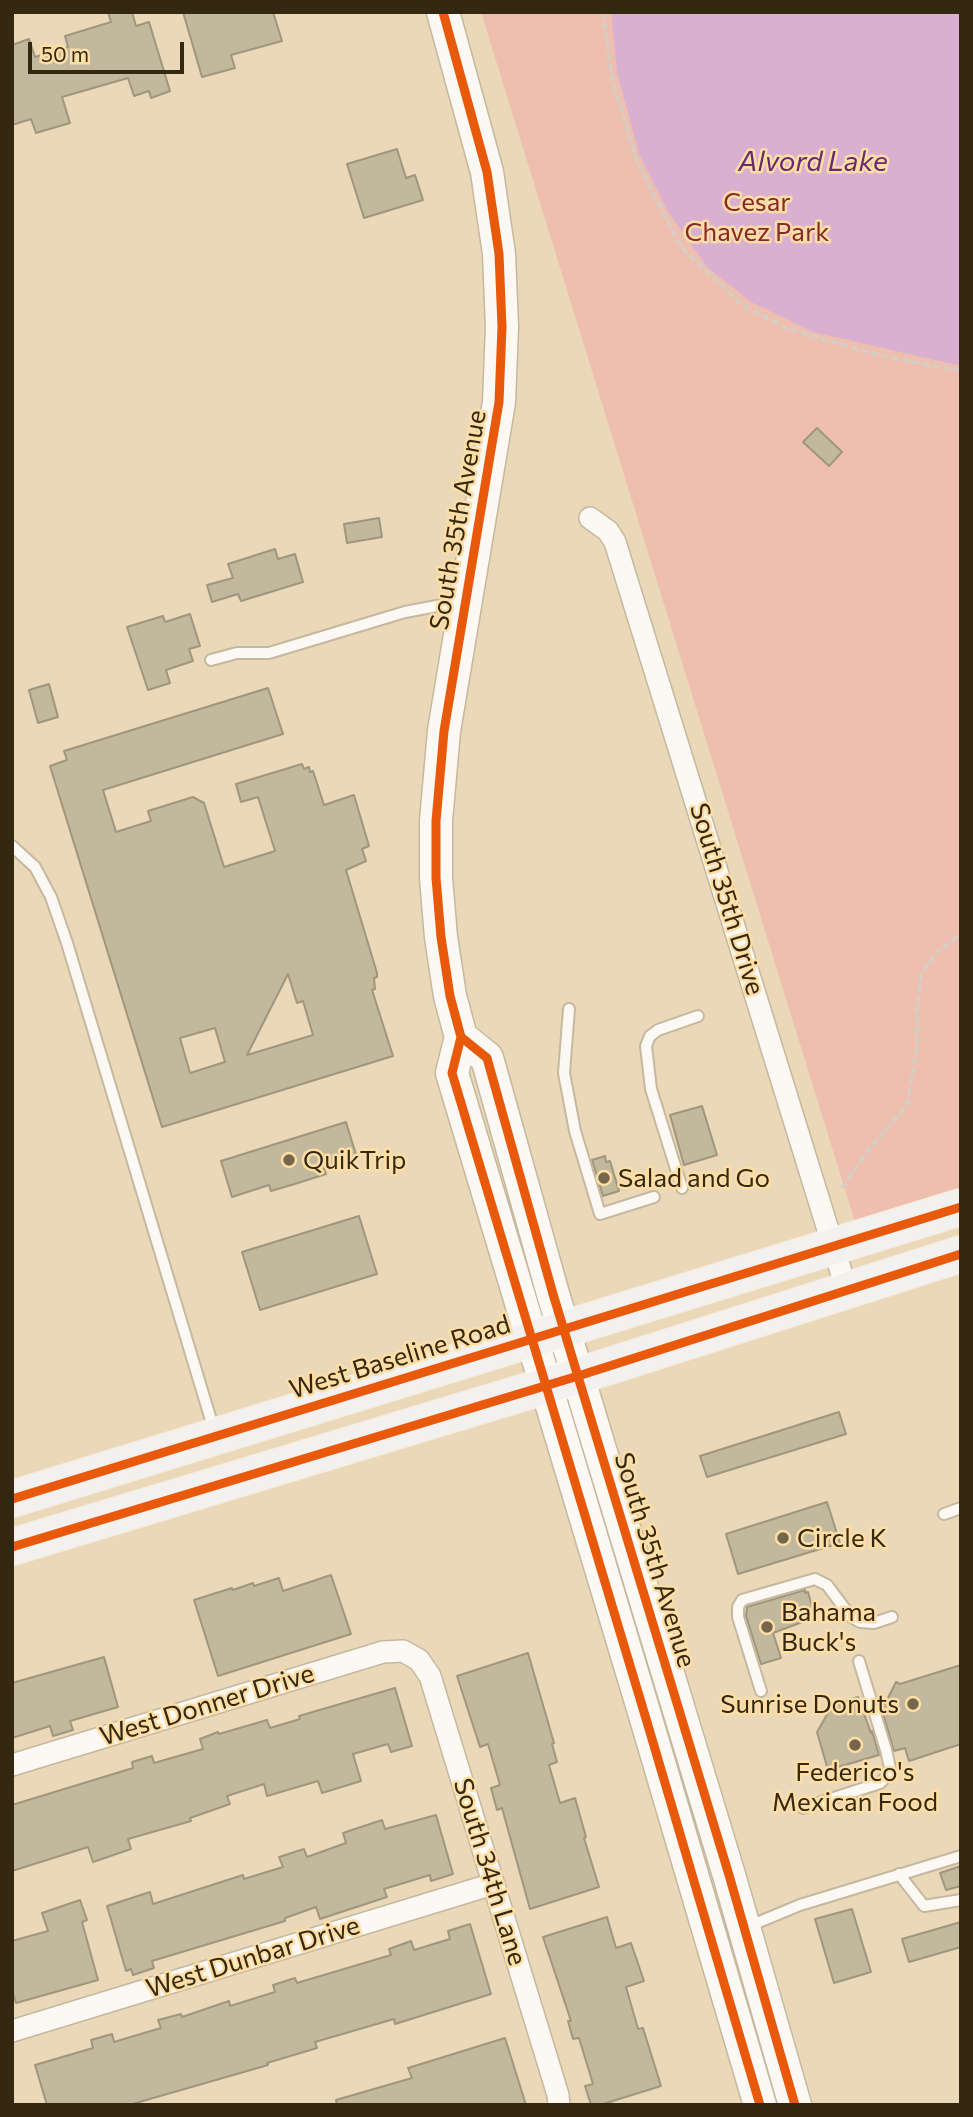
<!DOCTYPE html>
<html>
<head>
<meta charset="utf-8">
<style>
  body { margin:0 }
  #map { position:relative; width:973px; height:2117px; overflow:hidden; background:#ead8b9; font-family:Commissioner,sans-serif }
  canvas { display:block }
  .frame { position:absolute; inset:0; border:14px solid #342811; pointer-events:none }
  .scale { position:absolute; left:28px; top:42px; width:156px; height:32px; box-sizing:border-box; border:4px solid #342811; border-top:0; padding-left:9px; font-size:21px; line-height:24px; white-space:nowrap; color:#342811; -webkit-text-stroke:5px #fedea5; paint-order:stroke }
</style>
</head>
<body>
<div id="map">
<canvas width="973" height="2117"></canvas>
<div class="frame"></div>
<div class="scale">50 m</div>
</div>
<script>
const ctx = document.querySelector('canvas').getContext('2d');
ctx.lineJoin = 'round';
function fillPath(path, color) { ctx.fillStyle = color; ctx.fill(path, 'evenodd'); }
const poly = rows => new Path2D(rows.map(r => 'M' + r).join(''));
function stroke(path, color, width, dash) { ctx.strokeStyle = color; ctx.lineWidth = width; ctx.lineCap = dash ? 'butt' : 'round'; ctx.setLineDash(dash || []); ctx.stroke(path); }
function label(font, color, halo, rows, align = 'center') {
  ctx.font = font + ' Commissioner,sans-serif'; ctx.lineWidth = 5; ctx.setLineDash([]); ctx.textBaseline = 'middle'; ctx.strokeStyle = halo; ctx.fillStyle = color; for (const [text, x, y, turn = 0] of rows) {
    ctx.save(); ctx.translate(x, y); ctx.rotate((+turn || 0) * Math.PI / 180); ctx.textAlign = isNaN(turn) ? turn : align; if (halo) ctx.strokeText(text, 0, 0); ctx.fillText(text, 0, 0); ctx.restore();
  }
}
fillPath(poly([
  [481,12,961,12,961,1190,855,1222]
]), '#eebfaf');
fillPath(poly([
  [611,12,961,12,961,366,813,332,751,302,708,268,667,210,639,154,617,72]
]), '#dab0d1');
const building = poly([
  [108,12,132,12,136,26,149,22,170,91,151,98,149,91,134,96,128,78,62,97,70,123,36,133,31,119,12,125,12,45,29,39,35,57,68,47,65,36,111,22,108,12],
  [183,12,273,12,282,41,231,55,235,68,202,77,183,12],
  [397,149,406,178,415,175,423,200,364,218,347,164,397,149],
  [817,428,842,452,829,466,803,442,817,428],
  [379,518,382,537,347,543,344,524,379,518],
  [275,549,278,559,295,554,303,582,241,601,238,594,212,602,207,585,233,578,228,564,275,549],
  [190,614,200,646,189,649,193,661,166,670,170,683,148,690,127,627,163,616,165,622,190,614],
  [49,684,58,717,38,723,29,690,49,684],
  [268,688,283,734,103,790,116,832,151,821,148,811,193,797,204,803,224,867,275,851,258,797,241,802,236,784,302,764,304,769,309,767,310,772,313,771,324,805,354,795,369,846,362,849,366,861,346,870,377,973,377,977,374,978,375,989,372,990,393,1056,162,1127,50,766,67,760,64,751,268,688],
  [288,974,297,1003,303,1001,313,1035,247,1055,288,974],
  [215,1028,225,1062,190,1073,180,1038,215,1028],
  [702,1106,717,1155,684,1165,670,1115,702,1106],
  [346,1122,357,1158,324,1168,326,1174,298,1183,271,1191,269,1185,232,1197,221,1161,346,1122],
  [605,1156,606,1162,610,1161,619,1191,603,1196,592,1160,605,1156],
  [359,1216,377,1274,260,1310,242,1252,359,1216],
  [839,1412,846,1434,707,1477,700,1456,839,1412],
  [827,1502,840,1543,738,1574,726,1534,827,1502],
  [331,1575,351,1634,218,1676,194,1600,232,1588,233,1590,253,1583,254,1586,279,1578,283,1591,331,1575],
  [805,1590,805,1593,808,1592,813,1610,811,1610,813,1618,773,1633,781,1658,761,1664,746,1616,747,1607,805,1590],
  [528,1653,554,1743,552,1744,557,1762,549,1765,560,1803,575,1798,586,1837,584,1838,599,1887,530,1909,502,1808,497,1810,491,1788,500,1785,488,1744,480,1747,457,1676,528,1653],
  [104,1657,118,1707,70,1721,73,1730,53,1736,50,1726,12,1738,12,1683,104,1657],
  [961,1665,961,1744,909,1761,905,1748,894,1751,882,1710,896,1682,900,1684,961,1665],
  [395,1688,412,1746,391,1752,388,1744,353,1754,361,1781,322,1793,318,1781,267,1796,264,1784,227,1796,230,1804,190,1818,191,1821,128,1839,131,1849,93,1862,88,1847,12,1871,12,1805,133,1768,132,1762,152,1756,154,1763,203,1749,200,1739,218,1732,219,1734,267,1720,270,1728,300,1719,299,1716,395,1688],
  [858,1697,871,1733,872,1731,879,1755,828,1770,817,1732,832,1706,858,1697],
  [436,1815,453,1874,431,1881,430,1875,384,1889,387,1897,320,1919,316,1907,285,1918,285,1921,152,1961,154,1968,133,1975,131,1969,126,1971,107,1906,150,1892,153,1904,243,1875,244,1879,283,1867,279,1857,304,1849,307,1857,346,1843,343,1833,382,1820,385,1829,436,1815],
  [961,1866,961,1886,946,1890,940,1873,961,1866],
  [80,1900,87,1920,82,1922,98,1980,16,2003,12,1990,12,1941,48,1931,42,1913,80,1900],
  [852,1909,871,1972,834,1983,815,1919,852,1909],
  [607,1917,616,1948,631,1943,644,1981,626,1987,638,2029,643,2028,661,2086,600,2105,591,2105,585,2086,593,2084,579,2038,573,2039,568,2021,571,2021,543,1937,607,1917],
  [961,1922,961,1947,909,1962,902,1939,961,1922],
  [470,1924,491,1994,395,2024,394,2019,315,2042,317,2048,267,2063,268,2065,129,2105,47,2105,35,2065,93,2048,91,2040,112,2034,114,2042,144,2033,161,2028,158,2020,181,2014,182,2017,229,2001,230,2006,275,1992,273,1985,295,1978,297,1983,391,1955,389,1949,411,1941,414,1950,450,1939,448,1931,470,1924],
  [505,2038,526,2105,337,2105,336,2100,412,2078,408,2068,505,2038]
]);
fillPath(building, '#c1b89e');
stroke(building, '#a0967d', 2);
const service = poly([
  [211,660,237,653,269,653,405,612,463,601],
  [12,846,35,867,51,897,67,943,214,1430],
  [569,1009,564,1073,575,1131,600,1214,654,1197],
  [682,1188,651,1089,646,1046,650,1036,658,1030,698,1016],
  [944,1514,961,1508],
  [761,1691,738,1617,738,1607,742,1600,815,1579,827,1585,851,1617,860,1622,874,1623,892,1617],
  [803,1808,880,1783,888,1775,890,1768,886,1750,859,1661],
  [899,1874,924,1906,961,1900],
  [747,1927,800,1905,961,1856]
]);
const minor = poly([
  [590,518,608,531,615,542,847,1291],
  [12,1765,383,1652,403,1651,419,1660,430,1676,558,2095,559,2105],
  [12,2031,493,1884]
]);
const secondary = poly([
  [443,12,487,172,499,254,502,327,499,402,444,731,436,821,436,878,441,937,450,996,461,1037,452,1073,647,1722,760,2105],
  [461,1037,487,1058,553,1294,729,1875,795,2105]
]);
const primary = poly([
  [12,1499,961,1207],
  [12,1547,578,1376,961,1254]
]);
stroke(service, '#c6b89f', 14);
stroke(minor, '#c6b89f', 24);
stroke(secondary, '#c6b89f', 35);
stroke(primary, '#f6ede0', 38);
stroke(poly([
  [603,12,612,79,637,162,681,247,741,304,786,328,878,355,961,371],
  [842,1188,866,1153,907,1105,917,1049,917,1010,921,974,938,951,961,934]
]), '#d4cfc5', 3.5, [7, 3.5]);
stroke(service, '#fcf9f4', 10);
stroke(minor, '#fcf9f4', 21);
stroke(secondary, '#fcf9f4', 32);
stroke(primary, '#f2f1ef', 35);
stroke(poly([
  [443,12,487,172,499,254,502,327,499,402,444,731,436,821,436,878,441,937,450,996,461,1037,452,1073,647,1722,760,2105],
  [461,1037,487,1058,553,1294,729,1875,795,2105],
  [12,1499,961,1207],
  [12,1547,578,1376,961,1254]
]), '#e8590c', 9);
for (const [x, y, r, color] of [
  [289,1160,7,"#74664c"],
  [604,1178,7,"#74664c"],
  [783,1538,7,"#74664c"],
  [767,1627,7,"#74664c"],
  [913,1704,7,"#74664c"],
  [855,1745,7,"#74664c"]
]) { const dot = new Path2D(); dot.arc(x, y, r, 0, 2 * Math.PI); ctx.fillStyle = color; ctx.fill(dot); stroke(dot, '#fedea5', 2.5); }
label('26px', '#88272c', '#fedea5', [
  ["Cesar",757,202],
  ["Chavez Park",757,232]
]);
label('26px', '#342811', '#fedea5', [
  ["South 35th Avenue",458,520,-80],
  ["South 35th Drive",727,899,73],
  ["West Baseline Road",400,1357,-17],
  ["South 35th Avenue",655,1560,73],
  ["West Donner Drive",207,1705,-17],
  ["South 34th Lane",490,1872,73],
  ["West Dunbar Drive",253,1957,-17]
]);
label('26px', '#342811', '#fedea5', [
  ["QuikTrip",303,1160],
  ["Salad and Go",618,1178],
  ["Circle K",797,1538],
  ["Bahama",781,1612],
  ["Buck's",781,1642],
  ["Sunrise Donuts",899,1704,"right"],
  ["Federico's",855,1772,"center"],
  ["Mexican Food",855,1802,"center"]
], 'left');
label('italic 28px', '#682a71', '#fedea5', [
  ["Alvord Lake",813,162]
]);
</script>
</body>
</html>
